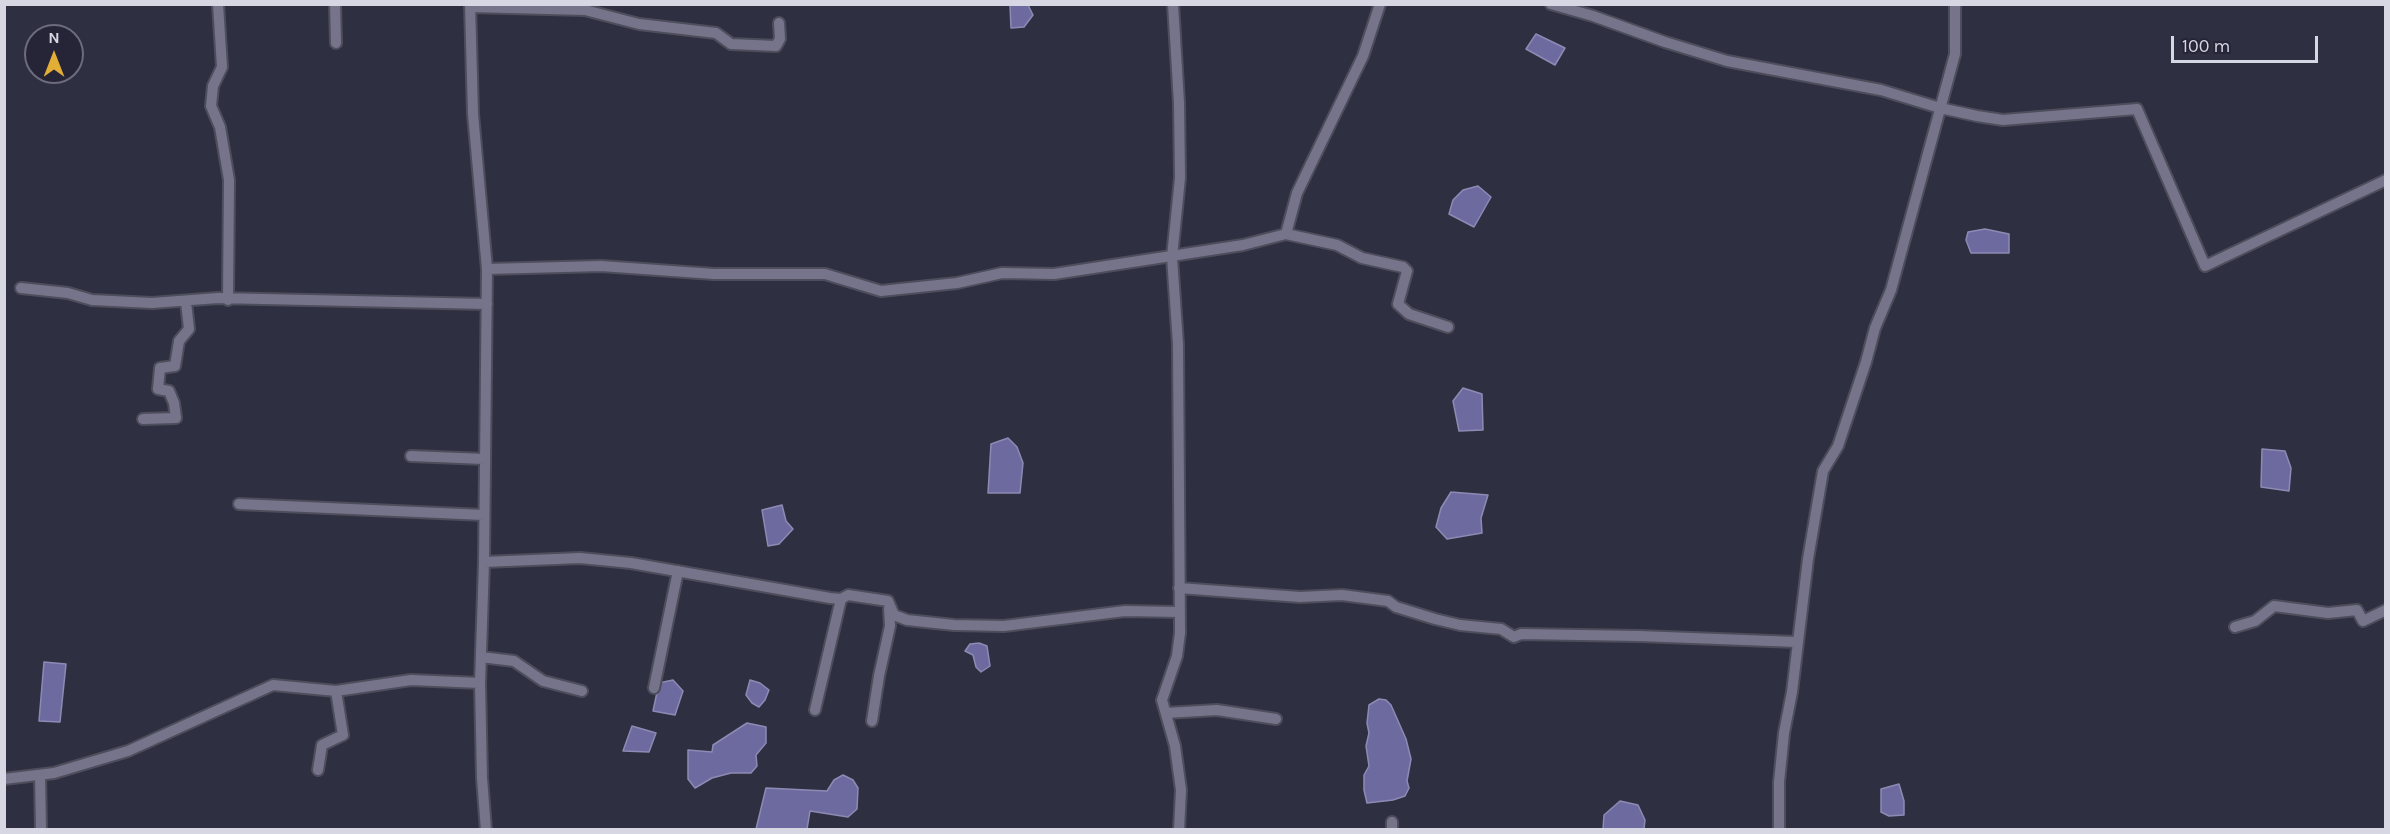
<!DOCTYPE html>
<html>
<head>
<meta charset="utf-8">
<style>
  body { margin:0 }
  #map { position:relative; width:2390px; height:834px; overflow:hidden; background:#2f2f42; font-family:Karla,sans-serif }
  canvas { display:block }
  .frame { position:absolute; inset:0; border:6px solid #d7d7e3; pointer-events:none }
  .north { position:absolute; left:24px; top:24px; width:60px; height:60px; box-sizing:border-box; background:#262537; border:2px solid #6d6c7c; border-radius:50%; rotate:0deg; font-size:16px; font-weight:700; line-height:24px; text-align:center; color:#d7d7e3 }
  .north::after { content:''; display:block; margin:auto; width:21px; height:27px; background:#e3ae35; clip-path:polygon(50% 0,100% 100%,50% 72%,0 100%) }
  .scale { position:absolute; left:2171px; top:36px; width:147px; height:27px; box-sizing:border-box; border:3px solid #d7d7e3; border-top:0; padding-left:8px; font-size:18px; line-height:21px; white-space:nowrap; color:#d7d7e3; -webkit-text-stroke:4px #262537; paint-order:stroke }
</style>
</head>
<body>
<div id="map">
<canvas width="2390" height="834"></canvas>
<div class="frame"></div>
<div class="north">N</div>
<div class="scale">100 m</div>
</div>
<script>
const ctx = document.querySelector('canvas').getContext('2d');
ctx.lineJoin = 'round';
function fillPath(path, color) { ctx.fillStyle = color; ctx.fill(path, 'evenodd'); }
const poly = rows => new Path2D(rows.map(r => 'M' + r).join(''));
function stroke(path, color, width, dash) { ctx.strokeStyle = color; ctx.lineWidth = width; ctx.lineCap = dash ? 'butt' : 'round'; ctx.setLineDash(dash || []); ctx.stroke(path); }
const water = poly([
  [1010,5,1028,5,1033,15,1024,27,1011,28,1010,5],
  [1536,34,1565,48,1555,65,1526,49,1536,34],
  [1478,186,1491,197,1474,227,1449,214,1453,200,1463,190,1478,186],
  [1985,229,2009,234,2009,253,1971,253,1966,240,1968,232,1985,229],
  [1463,388,1482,394,1483,430,1459,431,1453,401,1463,388],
  [1008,438,1017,447,1023,463,1020,493,988,493,991,444,1008,438],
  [2262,449,2285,451,2291,468,2289,491,2261,487,2262,449],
  [1451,492,1488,495,1481,518,1482,533,1447,539,1436,527,1441,508,1451,492],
  [782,505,786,521,793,529,779,544,768,546,762,510,782,505],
  [979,643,987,646,990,666,981,672,976,667,973,655,965,651,970,644,979,643],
  [44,662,66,664,60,722,39,721,44,662],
  [673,680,683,691,675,715,653,711,659,683,673,680],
  [750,680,760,683,769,690,765,700,759,707,752,703,746,695,750,680],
  [1379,699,1386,700,1391,705,1406,739,1411,759,1407,781,1409,788,1405,796,1393,800,1367,803,1364,790,1364,775,1369,766,1366,746,1369,733,1367,723,1369,705,1379,699],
  [747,723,766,727,766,743,756,755,757,766,751,773,731,773,712,778,695,788,688,779,688,750,712,752,713,745,747,723],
  [632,726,656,733,649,752,623,751,632,726],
  [843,775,853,780,858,788,857,809,848,817,810,811,807,829,756,829,766,788,827,791,834,780,843,775],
  [1899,784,1904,801,1904,815,1889,816,1881,812,1881,789,1899,784],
  [1620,801,1638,805,1645,820,1644,829,1603,829,1604,815,1620,801]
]);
fillPath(water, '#6d6aa0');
stroke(water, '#8d8bb4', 1.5);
const minor = poly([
  [218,4,222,67,213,86,211,106,220,127,229,180,228,300],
  [335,4,336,43],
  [470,4,473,114,487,269],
  [1173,4,1179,103,1180,178,1172,257,1178,344,1180,633,1177,656,1162,700,1175,746,1181,790,1179,830],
  [1551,4,1593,16,1665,42,1727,61,1881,90,1940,108,1977,116,2003,120,2137,109,2205,266,2386,180],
  [471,7,585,10,639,24,716,33,731,44,776,46,780,39,779,23],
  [1286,234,1297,193,1363,56,1380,4],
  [21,288,68,293,92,300,152,303,218,298,487,304],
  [143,419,176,418,174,403,169,391,158,389,160,368,175,366,179,341,189,329,186,302],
  [411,456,484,459],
  [239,504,484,515],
  [484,562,580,558,631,563,830,598,841,599,848,595,888,601,894,615,907,620,954,625,1004,626,1125,611,1179,612],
  [1179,588,1300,597,1342,595,1388,601,1396,607,1435,619,1460,625,1501,629,1514,637,1521,634,1639,636,1797,642],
  [2235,627,2255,621,2274,606,2328,613,2357,610,2363,621,2386,610],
  [481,657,514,661,543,681,582,691],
  [654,688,678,571],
  [815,710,841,599],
  [1166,713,1217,710,1276,719],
  [872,721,879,676,890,626,889,608],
  [318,770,322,745,343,735,336,691],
  [40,775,41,830],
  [4,779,54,773,128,751,273,685,336,691,411,680,480,683],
  [486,830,482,778,480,683,484,562,487,269,601,266,714,274,825,274,881,291,957,283,1002,273,1054,274,1243,245,1286,234,1337,245,1362,258,1403,267,1407,271,1398,304,1409,314,1448,327],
  [1392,830,1392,822],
  [1779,830,1779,782,1784,733,1792,692,1808,559,1823,471,1838,446,1866,362,1875,328,1891,290,1955,54,1955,4]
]);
stroke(minor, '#4d4d5c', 14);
stroke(minor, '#75748a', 10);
</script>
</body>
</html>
